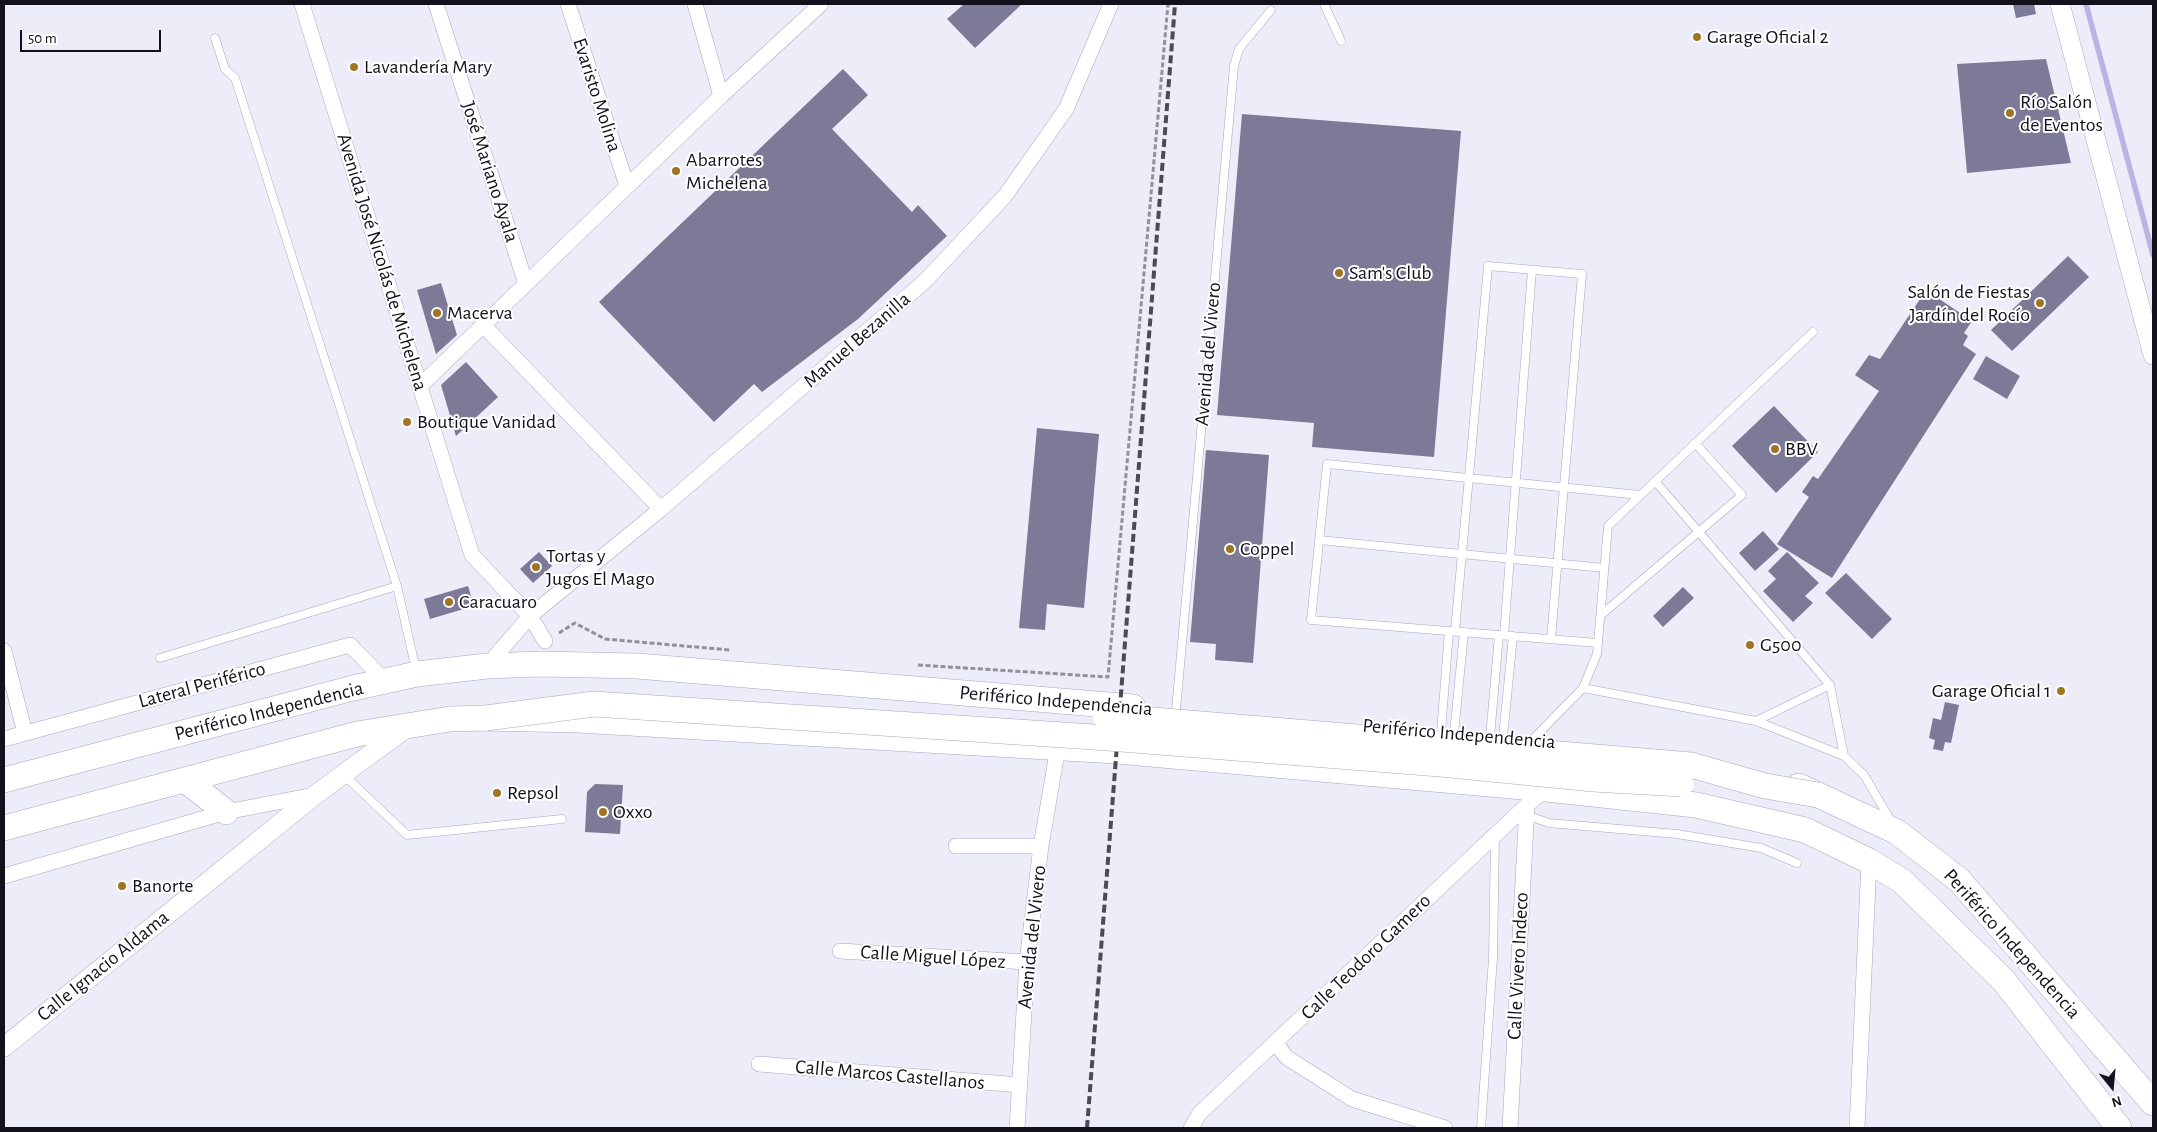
<!DOCTYPE html>
<html>
<head>
<meta charset="utf-8">
<style>
  body { margin:0 }
  #map { position:relative; width:2157px; height:1132px; overflow:hidden; background:#edecf9; font-family:"Alegreya Sans",sans-serif }
  canvas { display:block }
  .frame { position:absolute; inset:0; border:5px solid #12111c; pointer-events:none }
  .north { position:absolute; left:2087px; top:1062px; width:50px; height:50px; -webkit-text-stroke:4px #fff; paint-order:stroke; rotate:163deg; font-size:14px; font-weight:700; line-height:20px; text-align:center; color:#12111c }
  .north::after { content:''; display:block; margin:auto; width:18px; height:22px; background:#12111c; clip-path:polygon(50% 0,100% 100%,50% 72%,0 100%) }
  .scale { position:absolute; left:20px; top:30px; width:141px; height:22px; box-sizing:border-box; border:2px solid #12111c; border-top:0; padding-left:6px; font-size:15px; line-height:18px; white-space:nowrap; color:#12111c; -webkit-text-stroke:4px #fff; paint-order:stroke }
</style>
</head>
<body>
<div id="map">
<canvas width="2157" height="1132"></canvas>
<div class="frame"></div>
<div class="north">N</div>
<div class="scale">50 m</div>
</div>
<script>
const ctx = document.querySelector('canvas').getContext('2d');
ctx.lineJoin = 'round';
const poly = rows => new Path2D(rows.map(r => 'M' + r).join(''));
function stroke(path, color, width, dash) { ctx.strokeStyle = color; ctx.lineWidth = width; ctx.lineCap = dash ? 'butt' : 'round'; ctx.setLineDash(dash || []); ctx.stroke(path); }
function fillPath(path, color) { ctx.fillStyle = color; ctx.fill(path, 'evenodd'); }
function label(font, color, halo, rows, align = 'center') {
  ctx.font = font + ' "Alegreya Sans",sans-serif'; ctx.lineWidth = 4; ctx.setLineDash([]); ctx.textBaseline = 'middle'; ctx.strokeStyle = halo; ctx.fillStyle = color; for (const [text, x, y, turn = 0] of rows) {
    ctx.save(); ctx.translate(x, y); ctx.rotate((+turn || 0) * Math.PI / 180); ctx.textAlign = isNaN(turn) ? turn : align; if (halo) ctx.strokeText(text, 0, 0); ctx.fillText(text, 0, 0); ctx.restore();
  }
}
stroke(poly([
  [2086,4,2153,255]
]), '#b8b5e2', 5.5);
fillPath(poly([
  [964,4,1022,4,975,48,947,19],
  [2013,4,2034,4,2036,14,2016,18],
  [2046,59,2071,163,1967,173,1957,64],
  [843,69,868,95,832,129,912,212,918,205,947,236,858,319,762,392,754,384,714,422,599,302],
  [1242,114,1461,131,1434,457,1312,447,1314,423,1217,415],
  [2068,256,2089,277,2012,351,1991,330],
  [441,283,457,335,436,354,417,290],
  [1926,290,1972,321,1964,333,1968,336,1963,345,1976,354,1832,578,1777,544,1809,497,1802,492,1813,476,1818,479,1879,391,1855,375,1869,355,1880,359],
  [1986,356,2020,376,2007,399,1973,379],
  [466,362,498,397,456,436,441,385],
  [1774,406,1818,452,1776,493,1732,446],
  [1037,428,1099,434,1084,608,1047,604,1045,630,1019,628],
  [1206,450,1269,455,1253,663,1215,660,1216,644,1190,642],
  [1763,531,1779,549,1755,571,1739,553],
  [539,552,552,566,533,583,520,569],
  [1787,552,1819,583,1805,596,1813,603,1793,622,1763,591,1776,579,1768,571],
  [1846,573,1892,619,1872,639,1825,593],
  [468,586,474,606,430,619,424,599],
  [1683,587,1694,598,1663,627,1653,616],
  [1945,702,1959,705,1951,743,1945,742,1943,751,1933,749,1935,740,1929,738,1933,718,1941,720],
  [595,784,623,785,620,834,585,832,587,792]
]), '#7c7a97');
const service = poly([
  [1324,4,1341,41],
  [215,38,225,69,235,78,397,586,416,670],
  [1655,481,1830,685,1844,756],
  [1319,540,1604,568],
  [1601,615,1742,495,1695,443],
  [1455,631,1488,266,1582,274,1551,639],
  [1504,635,1532,270],
  [1598,643,1311,620,1327,464,1640,495],
  [160,658,397,586],
  [1583,688,1756,721,1844,756,1864,775,1891,821],
  [1176,710,1234,66,1239,49,1271,10],
  [1756,721,1830,685],
  [1441,732,1449,631],
  [1454,734,1464,632],
  [1490,737,1499,635],
  [1503,737,1513,636],
  [1532,740,1583,688,1597,654,1608,526,1813,332],
  [344,775,407,835,562,819],
  [1526,815,1549,823,1677,834,1761,848,1797,863],
  [1481,1128,1493,958,1495,836]
]);
const minor = poly([
  [302,4,472,555,530,616,545,641],
  [436,4,526,284],
  [568,4,627,186],
  [695,4,721,96],
  [483,325,661,509],
  [421,385,721,96,821,4],
  [4,651,25,733],
  [487,666,530,616,661,509,925,281,1005,196,1066,109,1111,4],
  [4,739,350,645,386,682],
  [956,846,1041,846],
  [4,876,226,812,314,795],
  [840,951,1027,962],
  [1276,1043,1286,1057,1352,1099,1445,1128],
  [759,1064,1020,1085],
  [1017,1128,1027,962,1041,846,1058,747],
  [1191,1128,1200,1113,1527,805,1546,789],
  [1510,1128,1527,805],
  [1857,1128,1869,861]
]);
const tertiary = poly([
  [2060,4,2153,355],
  [4,1047,315,795,409,726]
]);
const trunk = poly([
  [4,780,353,688,417,674,487,666,539,664,637,666,1133,707],
  [185,780,226,812],
  [1799,786,1897,832,1959,880,2153,1103],
  [4,828,357,734,450,719,486,718,578,720,1117,751,1546,789,1696,805,1805,830,1869,861,1902,881,2004,981,2119,1128]
]);
stroke(service, '#a7a5c3', 9);
stroke(minor, '#a7a5c3', 16);
stroke(tertiary, '#a7a5c3', 20);
stroke(trunk, '#a7a5c3', 26);
stroke(poly([
  [559,633,575,623,605,639,730,650],
  [918,665,1108,677,1168,4]
]), '#91909c', 3, [5, 2.5]);
stroke(service, '#fff', 8);
stroke(minor, '#fff', 15);
stroke(tertiary, '#fff', 19);
stroke(trunk, '#fff', 25);
stroke(poly([
  [1087,1128,1175,4]
]), '#4b4a55', 4, [8, 4]);
const trunkBridge = poly([
  [1105,716,1691,765,1765,786,1818,795],
  [486,718,594,704,1108,738,1440,764,1593,779,1681,784]
]);
stroke(trunkBridge, '#a7a5c3', 26, []);
stroke(trunkBridge, '#fff', 25);
for (const [x, y, r, color] of [
  [1697,37,5,"#9f7424"],
  [354,67,5,"#9f7424"],
  [2010,113,5,"#9f7424"],
  [676,171,5,"#9f7424"],
  [1339,273,5,"#9f7424"],
  [2040,303,5,"#9f7424"],
  [437,313,5,"#9f7424"],
  [407,422,5,"#9f7424"],
  [1775,449,5,"#9f7424"],
  [1230,549,5,"#9f7424"],
  [536,567,5,"#9f7424"],
  [449,602,5,"#9f7424"],
  [1750,645,5,"#9f7424"],
  [2061,691,5,"#9f7424"],
  [497,793,5,"#9f7424"],
  [603,812,5,"#9f7424"],
  [122,886,5,"#9f7424"]
]) { const dot = new Path2D(); dot.arc(x, y, r, 0, 2 * Math.PI); ctx.fillStyle = color; ctx.fill(dot); stroke(dot, '#fff', 2); }
label('20px', '#12111c', '#fff', [
  ["Garage Oficial 2",1707,37],
  ["Lavandería Mary",364,67],
  ["Río Salón",2020,102],
  ["de Eventos",2020,125],
  ["Abarrotes",686,160],
  ["Michelena",686,183],
  ["Sam's Club",1349,273],
  ["Salón de Fiestas",2030,292,"right"],
  ["Jardín del Rocío",2030,315,"right"],
  ["Macerva",447,313],
  ["Boutique Vanidad",417,422],
  ["BBV",1785,449],
  ["Coppel",1240,549],
  ["Tortas y",546,556],
  ["Jugos El Mago",546,579],
  ["Caracuaro",459,602],
  ["G500",1760,645],
  ["Garage Oficial 1",2051,691,"right"],
  ["Repsol",507,793],
  ["Oxxo",613,812],
  ["Banorte",132,886]
], 'left');
label('20px', '#12111c', '#fff', [
  ["Evaristo Molina",597,95,72],
  ["José Mariano Ayala",490,172,72],
  ["Avenida José Nicolás de Michelena",382,262,73],
  ["Manuel Bezanilla",857,340,-41],
  ["Avenida del Vivero",1208,354,-85],
  ["Lateral Periférico",202,685,-15],
  ["Periférico Independencia",1056,701,5],
  ["Periférico Independencia",269,711,-14],
  ["Periférico Independencia",1459,734,5],
  ["Avenida del Vivero",1032,937,-84],
  ["Periférico Independencia",2012,944,48],
  ["Calle Miguel López",933,957,4],
  ["Calle Teodoro Gamero",1366,957,-44],
  ["Calle Ignacio Aldama",103,966,-39],
  ["Calle Vivero Indeco",1518,966,-87],
  ["Calle Marcos Castellanos",890,1075,5]
]);
</script>
</body>
</html>
